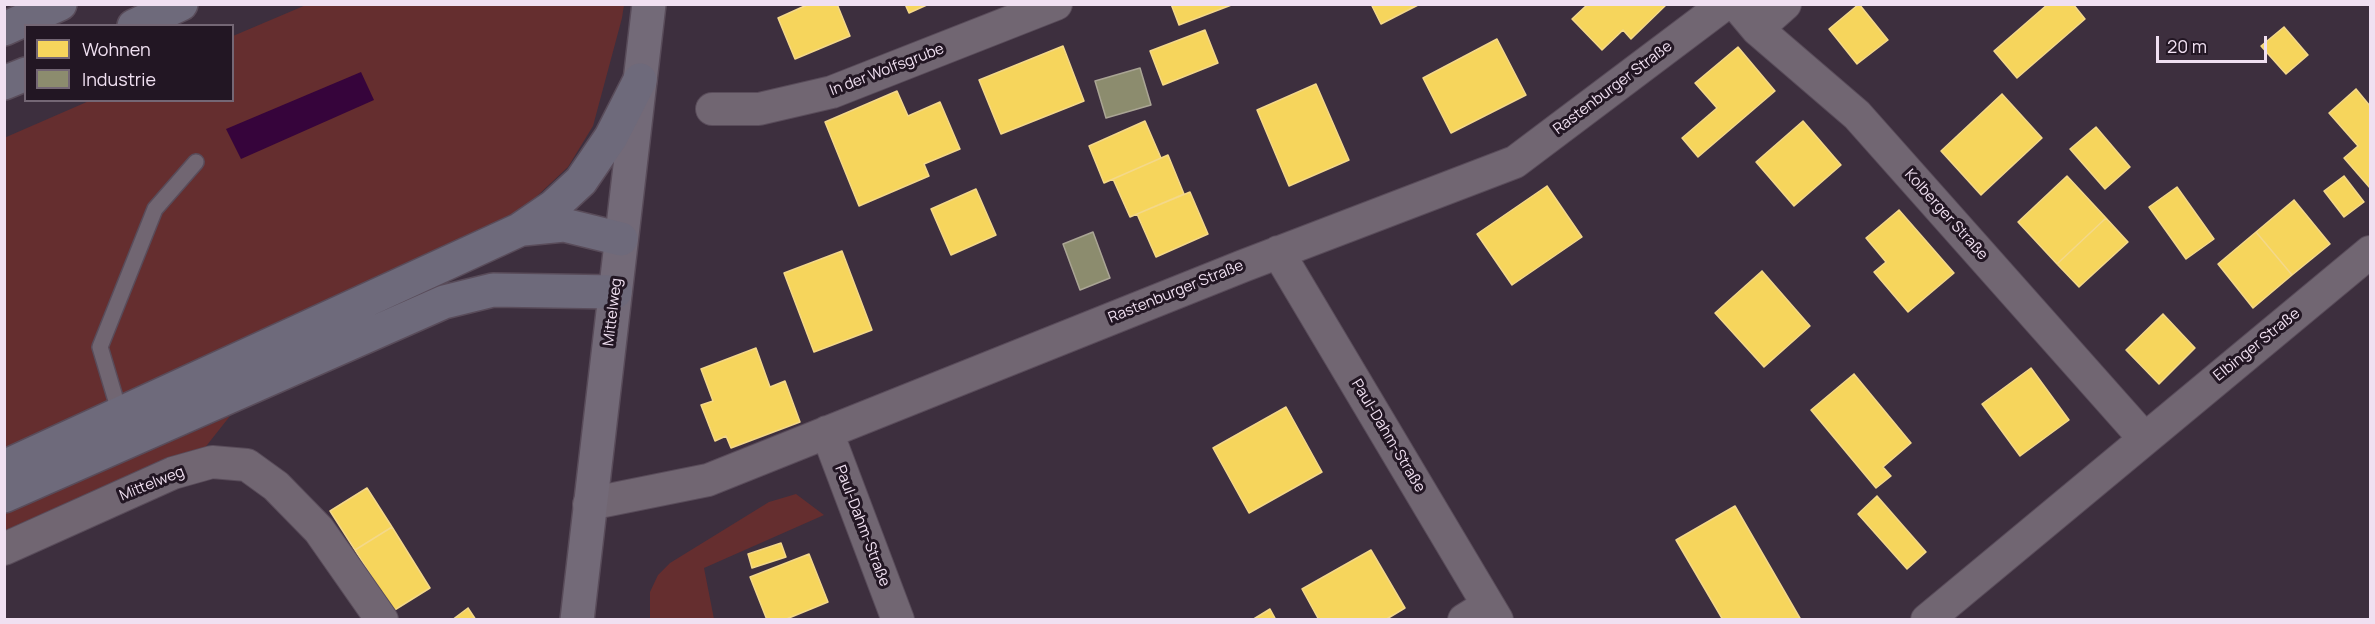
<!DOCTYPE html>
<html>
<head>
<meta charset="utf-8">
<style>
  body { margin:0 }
  #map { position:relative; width:2375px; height:624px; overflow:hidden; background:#3d2f3e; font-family:Manrope,sans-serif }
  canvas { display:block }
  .frame { position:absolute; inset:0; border:6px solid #f0e0f1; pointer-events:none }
  .legend { position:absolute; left:24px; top:24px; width:210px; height:78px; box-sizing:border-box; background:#221623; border:2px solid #746775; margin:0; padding:8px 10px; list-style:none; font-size:18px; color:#f0e0f1 }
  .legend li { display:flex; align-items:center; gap:12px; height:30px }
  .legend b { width:30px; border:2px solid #746775 }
  .scale { position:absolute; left:2156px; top:36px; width:111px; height:27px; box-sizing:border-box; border:3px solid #f0e0f1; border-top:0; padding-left:8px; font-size:18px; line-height:21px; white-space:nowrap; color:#f0e0f1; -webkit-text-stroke:4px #221623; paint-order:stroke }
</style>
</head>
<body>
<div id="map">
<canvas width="2375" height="624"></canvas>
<div class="frame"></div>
<ul class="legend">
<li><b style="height:16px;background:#f6d55c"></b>Wohnen</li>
<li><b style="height:16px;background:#8c8c6e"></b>Industrie</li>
</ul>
<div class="scale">20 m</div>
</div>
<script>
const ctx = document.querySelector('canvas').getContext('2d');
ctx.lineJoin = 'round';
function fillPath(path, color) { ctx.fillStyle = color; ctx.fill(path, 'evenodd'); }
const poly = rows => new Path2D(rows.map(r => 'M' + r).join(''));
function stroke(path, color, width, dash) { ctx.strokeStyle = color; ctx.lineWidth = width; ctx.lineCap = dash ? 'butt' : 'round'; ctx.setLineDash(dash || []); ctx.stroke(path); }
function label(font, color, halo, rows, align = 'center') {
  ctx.font = font + ' Manrope,sans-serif'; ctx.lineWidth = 6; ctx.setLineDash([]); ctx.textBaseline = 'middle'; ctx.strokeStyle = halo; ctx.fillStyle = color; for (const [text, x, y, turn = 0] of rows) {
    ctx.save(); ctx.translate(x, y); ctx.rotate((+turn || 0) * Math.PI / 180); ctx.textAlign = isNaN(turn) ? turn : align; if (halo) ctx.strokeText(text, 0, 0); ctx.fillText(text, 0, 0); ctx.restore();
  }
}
fillPath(poly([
  [306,5,624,5,622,18,593,126,568,167,535,198,479,239,5,454,4,138,89,101,232,100,233,36],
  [230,416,181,478,5,562,5,513],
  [796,494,824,515,704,568,714,619,650,619,650,592,658,575,670,563,769,502]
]), '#652e2f');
fillPath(poly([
  [361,72,374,100,241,159,226,129]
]), '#36043b');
const homes = poly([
  [809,4,837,4,850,36,795,59,778,18,809,4],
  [905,4,929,4,909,13,905,4],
  [1171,4,1234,4,1179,25,1171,4],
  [1371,4,1420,4,1381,24,1371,4],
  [1588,4,1667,4,1631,39,1623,30,1602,50,1572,19,1588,4],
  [1859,4,1888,40,1857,64,1829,29,1859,4],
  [2048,4,2073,4,2085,19,2017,78,1994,51,2048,4],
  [2284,27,2308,55,2286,74,2261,46,2284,27],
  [1205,30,1218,63,1163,85,1150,51,1205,30],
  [1497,39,1526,95,1451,133,1423,78,1497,39],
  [1063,46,1084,101,1001,134,979,80,1063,46],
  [1738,47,1775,91,1698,157,1682,138,1717,108,1695,83,1738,47],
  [1316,84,1349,160,1289,186,1257,110,1316,84],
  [2356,89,2370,106,2370,188,2344,158,2358,146,2329,113,2356,89],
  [897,91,908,116,940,102,960,149,924,164,929,176,859,206,825,122,897,91],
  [2002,94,2042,138,1981,195,1941,151,2002,94],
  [1145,121,1161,158,1104,183,1089,146,1145,121],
  [1803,121,1841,165,1794,206,1756,162,1803,121],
  [2096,127,2130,167,2105,189,2070,149,2096,127],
  [1168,155,1184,194,1130,217,1113,179,1168,155],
  [2067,176,2106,218,2057,264,2018,222,2067,176],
  [2344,176,2364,202,2344,217,2324,191,2344,176],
  [1547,186,1582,237,1512,285,1477,234,1547,186],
  [2177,187,2214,239,2186,259,2149,207,2177,187],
  [976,189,996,235,951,255,931,209,976,189],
  [1190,192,1208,234,1156,257,1137,214,1190,192],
  [2294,200,2330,244,2292,275,2256,232,2294,200],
  [1899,210,1954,273,1908,312,1874,272,1886,262,1866,238,1899,210],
  [2106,218,2128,242,2079,287,2057,264,2106,218],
  [2256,232,2292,275,2253,308,2218,264,2256,232],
  [842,251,872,330,814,352,784,273,842,251],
  [1762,271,1810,326,1764,367,1715,313,1762,271],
  [2163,314,2195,348,2159,384,2126,350,2163,314],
  [756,348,770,387,785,381,800,422,731,448,726,436,715,441,701,405,713,401,701,369,756,348],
  [2031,368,2069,420,2020,456,1982,404,2031,368],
  [1854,374,1911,443,1883,467,1891,476,1876,488,1811,410,1854,374],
  [1286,407,1322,472,1249,513,1213,448,1286,407],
  [367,488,392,527,355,550,330,511,367,488],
  [1877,496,1926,552,1907,569,1858,514,1877,496],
  [1735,506,1801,620,1723,620,1676,540,1735,506],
  [392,527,430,588,393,611,355,550,392,527],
  [781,543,786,557,752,568,748,554,781,543],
  [1371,550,1405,608,1385,620,1319,620,1302,589,1371,550],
  [809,554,828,602,784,620,767,620,750,577,809,554],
  [468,608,476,620,452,620,468,608],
  [1270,609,1276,620,1252,620,1270,609]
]);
fillPath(homes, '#f6d55c');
stroke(homes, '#f4d889', 1.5);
const industry = poly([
  [1140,68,1151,105,1106,118,1095,81,1140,68],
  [1093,232,1110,278,1080,290,1063,244,1093,232]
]);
fillPath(industry, '#8c8c6e');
stroke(industry, '#aaa595', 1.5);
const lane = poly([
  [120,414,100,347,155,209,196,162]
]);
const street = poly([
  [1736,4,1757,29,1857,115,2144,438],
  [1757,29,1785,4],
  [712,109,759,109,832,92,1056,4],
  [1278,252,1497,620],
  [827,432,898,620],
  [589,504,708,480,1243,266,1515,162,1725,4],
  [4,549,173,473,212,462,247,465,276,486,319,530,382,620],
  [1464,620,1488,605],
  [1927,620,2370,252]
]);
const secondary = poly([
  [577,620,649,4]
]);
const highway = poly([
  [134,26,181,4],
  [4,29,60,4],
  [4,83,26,74],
  [523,229,564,225,621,239],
  [4,467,519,230,554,206,581,181,611,137,640,80],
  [4,496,444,302,493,290,615,292]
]);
stroke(lane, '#594c5a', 18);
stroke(street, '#594c5a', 34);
stroke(secondary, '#594c5a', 36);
stroke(highway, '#594c5a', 36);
stroke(lane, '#716672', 15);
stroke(street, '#716672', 32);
stroke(secondary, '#736a78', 33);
stroke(highway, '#6e6a7b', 33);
label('15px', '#f0e0f1', '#221623', [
  ["In der Wolfsgrube",887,70,-21],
  ["Rastenburger Straße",1613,88,-37],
  ["Kolberger Straße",1946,215,48],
  ["Rastenburger Straße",1176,292,-22],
  ["Mittelweg",613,312,-83],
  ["Elbinger Straße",2257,345,-39],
  ["Paul-Dahm-Straße",1388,436,59],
  ["Mittelweg",152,484,-22],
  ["Paul-Dahm-Straße",862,526,69]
]);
</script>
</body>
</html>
